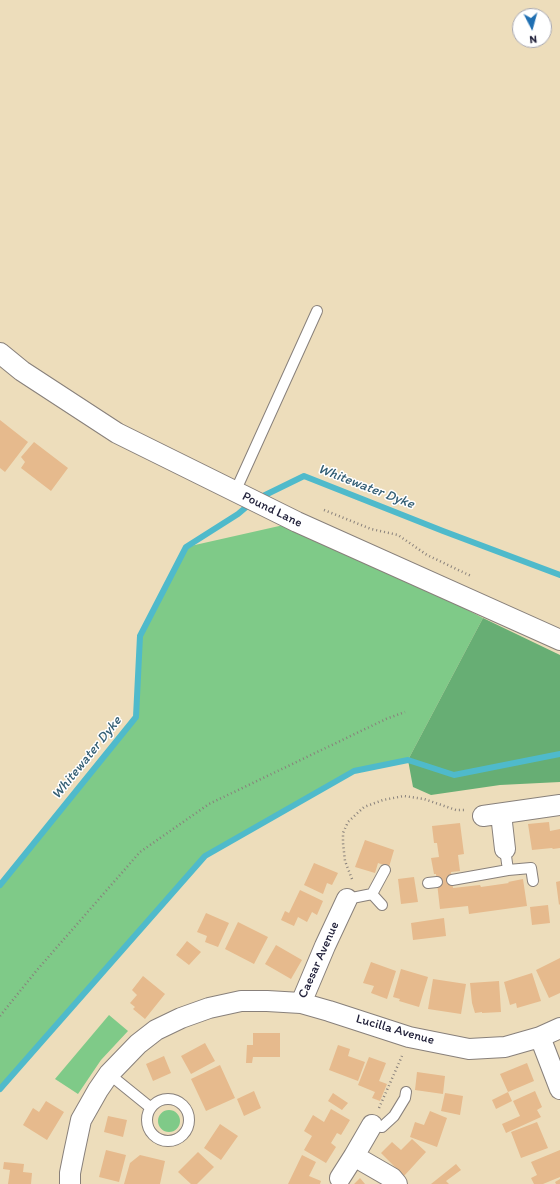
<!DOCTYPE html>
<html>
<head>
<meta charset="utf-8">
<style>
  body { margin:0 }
  #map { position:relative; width:560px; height:1184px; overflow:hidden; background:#edddbb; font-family:Itim,sans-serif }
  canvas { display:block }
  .north { position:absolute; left:512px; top:8px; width:40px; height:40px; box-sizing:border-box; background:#fff; border:1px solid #a7a7b1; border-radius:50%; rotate:174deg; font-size:11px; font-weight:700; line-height:16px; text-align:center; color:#22223b }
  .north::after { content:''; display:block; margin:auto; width:14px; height:18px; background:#1f6fb2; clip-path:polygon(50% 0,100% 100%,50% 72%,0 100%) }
</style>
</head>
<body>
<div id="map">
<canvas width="560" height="1184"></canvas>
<div class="north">N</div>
</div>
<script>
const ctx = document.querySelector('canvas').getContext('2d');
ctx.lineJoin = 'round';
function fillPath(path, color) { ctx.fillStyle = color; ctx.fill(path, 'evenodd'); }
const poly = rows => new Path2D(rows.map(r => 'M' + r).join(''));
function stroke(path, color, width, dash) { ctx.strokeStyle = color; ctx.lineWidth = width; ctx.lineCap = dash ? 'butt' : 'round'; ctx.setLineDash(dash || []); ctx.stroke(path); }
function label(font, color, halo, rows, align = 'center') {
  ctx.font = font + ' Itim,sans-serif'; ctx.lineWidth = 3; ctx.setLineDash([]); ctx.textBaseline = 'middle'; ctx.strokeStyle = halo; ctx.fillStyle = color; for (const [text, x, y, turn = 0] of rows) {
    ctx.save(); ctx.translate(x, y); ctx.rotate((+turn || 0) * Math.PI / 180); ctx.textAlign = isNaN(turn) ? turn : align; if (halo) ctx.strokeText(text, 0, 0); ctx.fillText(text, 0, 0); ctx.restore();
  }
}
fillPath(poly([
  [297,522,483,618,408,760,354,771,205,856,0,1089,0,885,135,717,140,636,186,547],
  [109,1015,128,1031,101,1060,78,1094,55,1079],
  '158 1121a11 11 0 1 1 22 0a11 11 0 1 1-22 0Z'
]), '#7fca88');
fillPath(poly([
  [483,618,560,655,560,782,500,785,431,795,413,787,408,760]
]), '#67ae74');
stroke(poly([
  [259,498,304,476,443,531,560,575],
  [0,885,136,717,140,636,186,547,238,514,251,503],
  [0,1089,205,856,354,771,408,760,454,775,560,754]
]), '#4fbacb', 6);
fillPath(poly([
  [0,420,28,442,5,472,0,468],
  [34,442,68,468,51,491,21,468,25,462,21,457],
  [549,822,550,831,560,829,560,848,553,849,552,848,532,850,528,824],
  [460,823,464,854,458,855,460,871,451,872,453,888,480,885,481,887,509,883,508,882,523,879,527,906,469,914,468,906,440,909,436,874,434,874,431,858,439,857,437,843,434,843,432,826],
  [365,840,394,850,389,867,378,863,375,873,355,867],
  [314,863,338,873,332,885,327,883,323,894,304,885],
  [414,877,418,902,401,904,398,879],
  [560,881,560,904,559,905,556,882],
  [300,890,323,901,317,915,312,912,307,922,298,917,294,926,281,920,285,911,289,913],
  [548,905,550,923,532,925,530,907],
  [206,913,229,923,218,947,205,942,207,936,197,932],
  [444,918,446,936,413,940,411,923],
  [238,922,268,937,254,964,225,949],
  [187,941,201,952,189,965,176,955],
  [276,945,302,960,291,979,265,964],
  [560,958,560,993,549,998,536,970],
  [371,962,396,971,387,999,371,993,374,986,363,983],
  [401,969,428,977,419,1007,399,1001,400,999,393,997],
  [532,973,541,1001,517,1008,516,1003,510,1005,504,982],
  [143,976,165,994,145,1019,133,1009,135,1007,130,1003,137,995,132,990],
  [433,979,466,984,461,1014,428,1009],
  [499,981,501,1012,482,1013,482,1012,475,1013,472,1003,470,983],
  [253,1033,280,1033,280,1057,253,1057,252,1063,246,1063,247,1045,253,1045],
  [205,1043,215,1061,191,1074,181,1056],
  [338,1045,350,1049,348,1056,365,1062,358,1081,329,1070],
  [164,1056,171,1073,153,1081,146,1064],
  [369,1057,386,1063,379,1081,387,1084,380,1101,372,1098,375,1092,358,1085],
  [527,1063,534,1081,508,1092,500,1074],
  [220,1065,235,1098,206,1111,191,1079],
  [417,1072,445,1076,443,1094,415,1090],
  [254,1091,261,1108,244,1116,237,1099],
  [535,1091,542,1107,537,1110,541,1117,506,1133,502,1124,520,1116,513,1101],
  [508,1092,512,1101,496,1109,492,1100],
  [333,1093,348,1103,342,1110,328,1101],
  [445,1093,463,1096,460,1115,441,1111],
  [46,1101,64,1112,47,1140,23,1125,33,1108,39,1112],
  [331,1109,350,1120,341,1135,337,1133,331,1143,336,1147,326,1163,304,1150,312,1136,304,1131,313,1115,324,1122],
  [430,1111,447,1118,437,1147,410,1137,415,1122,424,1125],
  [108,1116,127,1120,123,1137,104,1132],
  [537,1122,548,1148,521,1158,511,1132],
  [220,1124,238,1136,221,1160,204,1148],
  [412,1139,426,1152,404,1176,381,1153,392,1142,401,1150],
  [106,1150,126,1155,119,1182,99,1177],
  [560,1150,560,1177,543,1184,534,1184,531,1178,537,1175,531,1162],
  [198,1152,214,1167,197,1184,191,1184,178,1172],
  [140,1155,165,1161,160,1184,124,1184,130,1163],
  [302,1155,316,1162,309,1176,321,1181,320,1184,288,1184],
  [4,1162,24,1164,23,1172,32,1173,31,1184,8,1184,10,1170,3,1169],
  [456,1164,461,1170,446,1181,449,1184,431,1184],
  [360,1178,365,1184,354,1184],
  [560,1179,560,1184,556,1184,555,1182]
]), '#e6ba8d');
const service = poly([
  [235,492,317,311],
  [508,870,531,868,533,881],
  [452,880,508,870,505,849],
  [428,883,437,882],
  [372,894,385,870],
  [347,899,372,894,382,905],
  [109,1074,151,1108],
  '147 1120a21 21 0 1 1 42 0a21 21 0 1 1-42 0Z',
  [372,1125,382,1127,394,1116,405,1098,406,1092]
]);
const minor = poly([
  [0,353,22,371,117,433,297,522,560,640],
  [501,814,505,849],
  [483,816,560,805],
  [301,1003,325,946,347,899],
  [540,1037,560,1089],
  [354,1156,392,1178,397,1184],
  [340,1178,354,1156,372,1125],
  [70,1184,70,1173,74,1153,81,1120,98,1090,109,1074,138,1044,156,1030,181,1018,209,1008,241,1001,267,1001,301,1003,329,1011,409,1037,469,1049,505,1047,540,1037,560,1028]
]);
stroke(service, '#88807b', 12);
stroke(minor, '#88807b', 22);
stroke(poly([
  [324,510,371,529,398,535,427,555,471,576],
  [352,879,345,861,343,843,343,833,348,822,364,807,383,800,404,796,424,799,456,810,464,810],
  [0,1016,37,970,140,852,209,804,386,719,405,712],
  [379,1108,402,1056]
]), '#88807b', 2.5, [1, 3]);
stroke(service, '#fff', 10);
stroke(minor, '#fff', 20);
label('13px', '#22223b', '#fff', [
  ["Pound Lane",272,510,26],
  ["Caesar Avenue",319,960,-66],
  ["Lucilla Avenue",395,1030,16]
]);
label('italic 14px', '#345f75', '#fff', [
  ["Whitewater Dyke",366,487,21],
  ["Whitewater Dyke",87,758,-51]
]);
</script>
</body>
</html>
